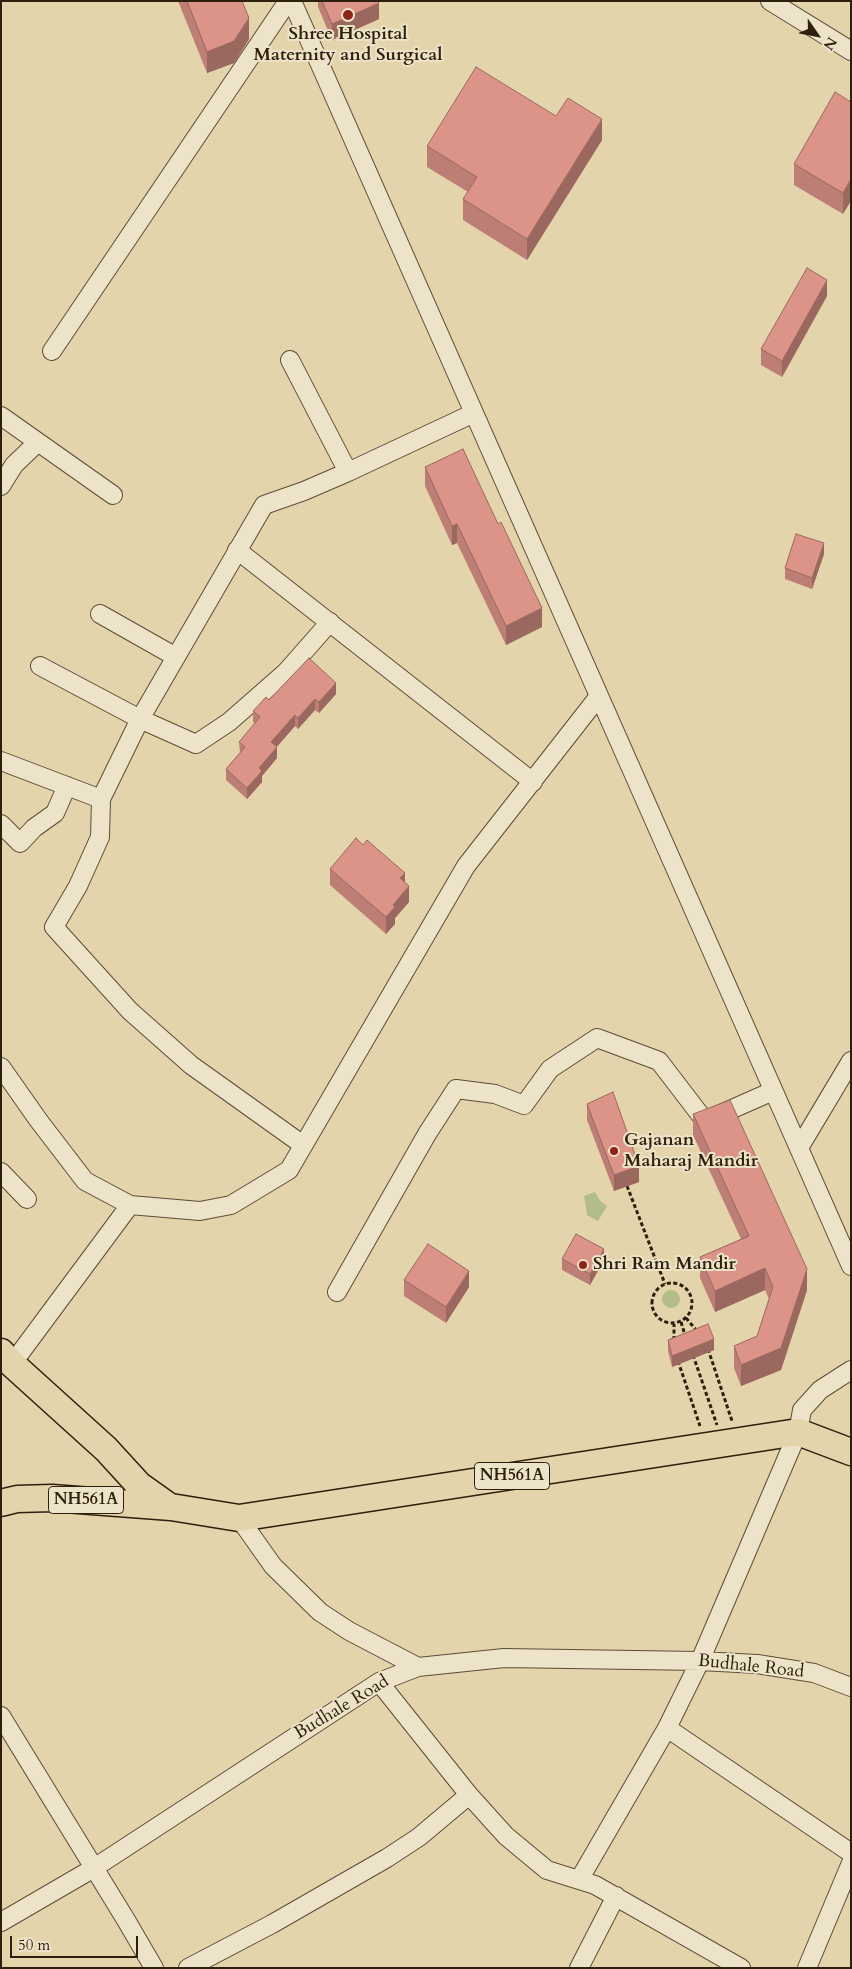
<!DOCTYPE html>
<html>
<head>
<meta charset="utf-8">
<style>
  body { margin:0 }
  #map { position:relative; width:852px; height:1969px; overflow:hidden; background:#e4d4ac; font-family:Cardo,serif }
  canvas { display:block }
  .frame { position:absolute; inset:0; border:2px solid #2d200d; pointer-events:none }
  .north { position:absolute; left:792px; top:10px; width:50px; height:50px; -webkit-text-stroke:4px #ede3c9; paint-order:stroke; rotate:123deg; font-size:14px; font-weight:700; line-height:20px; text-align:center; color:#2d200d }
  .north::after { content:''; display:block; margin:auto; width:18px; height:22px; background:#2d200d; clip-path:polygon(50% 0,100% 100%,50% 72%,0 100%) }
  .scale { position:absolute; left:10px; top:1936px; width:128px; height:22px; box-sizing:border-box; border:2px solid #2d200d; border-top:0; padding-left:6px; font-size:15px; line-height:18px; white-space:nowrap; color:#2d200d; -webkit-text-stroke:4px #ede3c9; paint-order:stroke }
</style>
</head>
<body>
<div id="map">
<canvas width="852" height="1969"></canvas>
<div class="frame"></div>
<div class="north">N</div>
<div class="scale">50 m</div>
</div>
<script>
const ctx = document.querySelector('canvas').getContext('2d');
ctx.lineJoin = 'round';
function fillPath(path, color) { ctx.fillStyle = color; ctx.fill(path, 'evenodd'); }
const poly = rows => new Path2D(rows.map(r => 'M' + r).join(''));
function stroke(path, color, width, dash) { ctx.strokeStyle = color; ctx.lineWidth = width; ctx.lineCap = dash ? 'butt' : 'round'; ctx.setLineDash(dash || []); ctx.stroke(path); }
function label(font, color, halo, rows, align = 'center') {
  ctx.font = font + ' Cardo,serif'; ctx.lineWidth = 4; ctx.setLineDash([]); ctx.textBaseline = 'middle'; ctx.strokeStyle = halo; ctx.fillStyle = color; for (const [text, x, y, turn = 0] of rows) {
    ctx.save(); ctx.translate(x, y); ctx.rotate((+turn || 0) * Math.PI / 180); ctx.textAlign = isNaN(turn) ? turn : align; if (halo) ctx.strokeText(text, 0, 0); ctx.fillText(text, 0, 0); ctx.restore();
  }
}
fillPath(poly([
  [595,1192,600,1201,607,1206,598,1221,587,1215,584,1196],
  '662 1299a9 9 0 1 1 18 0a9 9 0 1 1-18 0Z'
]), '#b2bd8a');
const minor = poly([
  [292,1,851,1266],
  [770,1,851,51],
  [52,351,288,1],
  [290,360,348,472],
  [1,416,113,495],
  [1,486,14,465,38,442],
  [237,550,533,782],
  [100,614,176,657],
  [40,666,140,719,196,744,229,722,286,672,330,622],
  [1,761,101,799],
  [1,824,20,843,34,828,55,813,67,786],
  [1,1067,39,1121,85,1181,130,1205],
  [303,1145,191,1065,130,1011,54,927,78,886,100,837,101,799,140,719,264,505,304,491,348,472,474,413],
  [799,1148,851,1061],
  [1,1172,27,1199],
  [337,1292,427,1134,456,1089,495,1094,524,1105,550,1069,597,1038,659,1061,705,1121,773,1091],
  [12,1364,130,1205,200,1211,231,1205,289,1170,466,866,599,696],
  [239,1518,273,1566,320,1612,349,1631,418,1667],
  [379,1682,469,1795,506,1836,547,1870,595,1885,741,1968],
  [1,1716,126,1920,154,1968],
  [667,1728,851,1853],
  [579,1880,667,1728,700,1661,798,1432,802,1410,820,1390,851,1370],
  [1,1922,94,1868,379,1682,418,1667,504,1658,700,1661,757,1664,814,1673,851,1687],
  [188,1968,272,1924,387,1858,419,1837,469,1795],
  [579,1968,616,1896],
  [807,1968,851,1863]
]);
const highway = poly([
  [1,1352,12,1364,106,1449,139,1485,170,1507],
  [1,1503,17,1499,52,1498,171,1507,239,1518,798,1432,851,1452]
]);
stroke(minor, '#5b4d35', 20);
stroke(highway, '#2d200d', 29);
stroke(poly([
  [627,1186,665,1284],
  '652 1303a20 20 0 1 1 40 0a20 20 0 1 1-40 0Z',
  [686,1318,697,1331],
  [681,1322,685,1335],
  [674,1340,674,1324],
  [708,1349,732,1421],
  [693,1355,717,1425],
  [678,1361,700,1426]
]), '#2d200d', 3, [4, 2.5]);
stroke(minor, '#ede3c9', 18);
stroke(highway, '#e4d4ac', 26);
fillPath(poly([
  [178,1,242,1,249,39,234,63,207,73],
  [318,1,378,1,379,19,332,40,318,7],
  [851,102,843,214,794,185,794,164],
  [556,116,602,140,527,260,463,220,463,199,468,192,427,167,427,146],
  [827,296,782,377,761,365,761,349],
  [425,467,498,524,542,627,506,645,457,543,452,545,425,486],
  [824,554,812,589,785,579,785,568],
  [336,694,319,713,315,710,298,729,295,726,277,747,277,758,262,776,262,782,247,799,226,780,226,769,240,753,239,742,255,723,253,722,253,711,269,700],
  [330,869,405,882,409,902,395,918,395,924,386,934,330,885],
  [587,1104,639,1182,614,1191,587,1120],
  [693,1114,807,1290,781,1370,741,1386,734,1368,734,1346,757,1336,769,1299,765,1290,715,1312,700,1278,700,1257,741,1239,693,1135],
  [562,1259,604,1260,590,1285,562,1270],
  [404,1280,469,1287,446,1323,404,1296],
  [668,1340,714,1350,672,1367,668,1351]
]), '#bd7f75');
fillPath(poly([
  [379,3,379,19,332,40,332,24],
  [249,18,249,39,234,63,207,73,207,52],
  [602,119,602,140,527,260,527,239],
  [851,179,851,201,843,214,843,193],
  [827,280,827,296,782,377,782,361],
  [457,524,457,543,452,545,452,526],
  [824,543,824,554,812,589,812,578],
  [542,608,542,627,506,645,506,626],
  [336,683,336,694,319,713,319,702],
  [315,699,315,710,298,729,298,718],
  [295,715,295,726,271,753,271,742],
  [277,747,277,758,262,776,262,782,247,799,247,788,259,768],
  [405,873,405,889,400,878],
  [409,886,409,902,395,918,395,924,386,934,386,917,393,905],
  [639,1166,639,1182,614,1191,614,1175],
  [604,1249,604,1260,590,1285,590,1274],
  [765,1268,765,1290,715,1312,715,1291],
  [807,1269,807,1290,781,1370,741,1386,741,1365],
  [469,1271,469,1287,446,1323,446,1307],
  [714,1339,714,1350,672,1367,672,1356]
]), '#9a685f');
const building = poly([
  [187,1,242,1,249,18,234,41,207,52,187,1],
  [322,1,378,1,379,3,332,24,322,1],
  [476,67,556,116,568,98,602,119,527,239,463,199,477,177,427,146,476,67],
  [835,92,851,102,851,179,843,193,794,164,835,92],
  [807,268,827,280,782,361,761,349,807,268],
  [463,449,498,524,501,522,542,608,506,626,457,524,452,526,425,467,463,449],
  [796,534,824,543,812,578,785,568,796,534],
  [309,658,336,683,319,702,315,699,298,718,295,715,271,742,277,747,259,768,262,771,247,788,226,769,245,747,239,742,260,717,253,711,266,697,269,700,309,658],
  [356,838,363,845,367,840,405,873,400,878,409,886,393,905,395,907,386,917,330,869,356,838],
  [613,1092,639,1166,614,1175,587,1104,613,1092],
  [730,1100,807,1269,781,1348,741,1365,734,1346,757,1336,773,1287,765,1268,715,1291,700,1257,749,1236,693,1114,730,1100],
  [576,1234,604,1249,590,1274,562,1259,576,1234],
  [428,1244,469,1271,446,1307,404,1280,428,1244],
  [708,1324,714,1339,672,1356,668,1340,708,1324]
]);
fillPath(building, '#dc9488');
stroke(building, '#9a685f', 1);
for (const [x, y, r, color] of [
  [348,15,6,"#8f2418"],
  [614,1151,5,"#8f2418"],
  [583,1265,5,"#8f2418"]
]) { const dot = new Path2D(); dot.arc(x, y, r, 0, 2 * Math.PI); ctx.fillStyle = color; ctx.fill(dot); stroke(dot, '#ede3c9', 2); }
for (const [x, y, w] of [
  [512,1476,75],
  [86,1500,75]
]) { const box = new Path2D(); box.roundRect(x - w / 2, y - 13.5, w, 27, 4); ctx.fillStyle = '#ede3c9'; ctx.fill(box); stroke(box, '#2d200d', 1); }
label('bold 16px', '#2d200d', null, [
  ["NH561A",512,1476],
  ["NH561A",86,1500]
]);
label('bold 18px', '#2d200d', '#ede3c9', [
  ["Shree Hospital",348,35,"center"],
  ["Maternity and Surgical",348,56,"center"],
  ["Gajanan",624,1141],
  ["Maharaj Mandir",624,1162],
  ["Shri Ram Mandir",593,1265]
], 'left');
label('18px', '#2d200d', '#ede3c9', [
  ["Budhale Road",751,1667,6],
  ["Budhale Road",342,1708,-31]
]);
</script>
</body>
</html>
